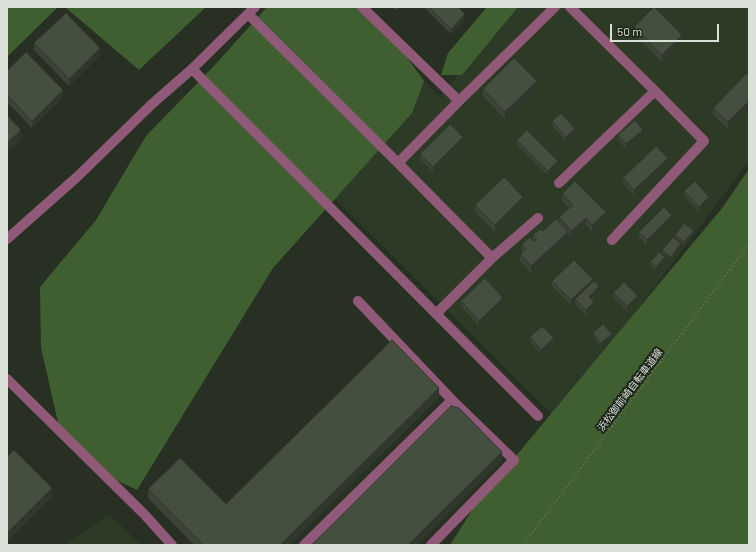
<!DOCTYPE html>
<html>
<head>
<meta charset="utf-8">
<style>
  body { margin:0 }
  #map { position:relative; width:756px; height:552px; overflow:hidden; background:#273022; font-family:Barlow,sans-serif }
  canvas { display:block }
  .frame { position:absolute; inset:0; border:8px solid #dbe1d8; pointer-events:none }
  .scale { position:absolute; left:610px; top:24px; width:109px; height:18px; box-sizing:border-box; border:2px solid #dbe1d8; border-top:0; padding-left:5px; font-size:12px; line-height:14px; white-space:nowrap; color:#dbe1d8; -webkit-text-stroke:3px #1d2619; paint-order:stroke }
</style>
</head>
<body>
<div id="map">
<canvas width="756" height="552"></canvas>
<div class="frame"></div>
<div class="scale">50 m</div>
</div>
<script>
const ctx = document.querySelector('canvas').getContext('2d');
ctx.lineJoin = 'round';
function fillPath(path, color) { ctx.fillStyle = color; ctx.fill(path, 'evenodd'); }
const poly = rows => new Path2D(rows.map(r => 'M' + r).join(''));
function stroke(path, color, width, dash) { ctx.strokeStyle = color; ctx.lineWidth = width; ctx.lineCap = dash ? 'butt' : 'round'; ctx.setLineDash(dash || []); ctx.stroke(path); }
function label(font, color, halo, rows, align = 'center') {
  ctx.font = font + ' Barlow,"Noto Sans JP",sans-serif'; ctx.lineWidth = 4; ctx.setLineDash([]); ctx.textBaseline = 'middle'; ctx.strokeStyle = halo; ctx.fillStyle = color; for (const [text, x, y, turn = 0] of rows) {
    ctx.save(); ctx.translate(x, y); ctx.rotate((+turn || 0) * Math.PI / 180); ctx.textAlign = isNaN(turn) ? turn : align; if (halo) ctx.strokeText(text, 0, 0); ctx.fillText(text, 0, 0); ctx.restore();
  }
}
fillPath(poly([
  [349,7,440,97,512,7,749,7,749,161,556,418,209,74],
  [109,514,141,545,65,545]
]), '#2d3a26');
fillPath(poly([
  [7,7,58,7,7,57],
  [65,7,206,7,139,70],
  [267,7,360,7,389,32,424,81,412,113,273,268,137,490,103,474,60,431,41,348,40,287,96,220,146,136,212,68],
  [487,7,518,7,462,75,441,75,448,53],
  [749,169,749,545,450,545,476,504,723,207]
]), '#405f30');
stroke(poly([
  [523,545,749,244]
]), '#656d61', 2.5, [1, 3]);
stroke(poly([
  [362,7,459,101,398,163,492,258],
  [570,7,655,91],
  [248,14,398,163],
  [192,69,538,416],
  [459,101,555,7],
  [559,183,655,91,704,141,612,240],
  [7,239,77,177,152,104,192,69,255,7],
  [436,314,492,258,538,218],
  [7,379,144,514,172,545],
  [304,545,452,400,358,301],
  [431,545,514,460,452,400]
]), '#905977', 10);
fillPath(poly([
  [393,7,400,7,397,10],
  [424,7,458,7,465,19,451,34],
  [634,27,682,42,662,62,634,34],
  [34,43,100,55,69,86,34,50],
  [7,71,63,97,32,128,7,102],
  [749,71,728,129,713,115,713,108],
  [537,88,505,119,483,96,483,89],
  [552,121,575,134,566,142,552,125],
  [643,134,626,149,618,140,618,135],
  [517,140,558,166,548,175,517,145],
  [463,142,433,172,420,159,420,154],
  [668,163,634,195,623,183,623,178],
  [684,191,709,202,699,211,684,196],
  [562,194,606,219,592,232,586,225,571,238,568,234,568,239,531,273,520,261,520,254,522,252,522,245,533,241,533,235,543,231,559,222,559,217,569,208,562,201],
  [523,204,495,232,475,212,475,205],
  [672,220,647,245,639,237,639,232],
  [694,233,684,245,675,237,675,235],
  [681,246,671,259,662,253,662,250],
  [665,259,656,270,650,265,650,262],
  [552,281,593,282,599,291,591,299,594,307,586,315,575,304,575,300,571,305,552,286],
  [613,293,638,300,627,311,613,298],
  [461,301,503,303,479,326,461,306],
  [593,333,612,337,601,346,593,336],
  [530,337,554,343,541,354,530,341],
  [439,397,289,545,194,545,148,498,148,489,226,504]
]), '#3b4437');
fillPath(poly([
  [465,14,465,19,451,34,451,29],
  [682,35,682,42,662,62,662,55],
  [100,48,100,55,69,86,69,79],
  [537,81,537,88,505,119,505,112],
  [63,90,63,97,32,128,32,121],
  [749,101,749,108,728,129,728,122],
  [575,129,575,134,566,142,566,137],
  [21,130,21,139,7,152,7,143],
  [643,130,643,134,626,149,626,144],
  [463,137,463,142,433,172,433,167],
  [668,158,668,163,634,195,634,190],
  [558,161,558,166,548,175,548,171],
  [523,197,523,204,495,232,495,225],
  [709,197,709,202,699,211,699,207],
  [606,212,606,219,592,232,592,225],
  [672,215,672,220,647,245,647,240],
  [586,218,586,225,571,238,571,231],
  [694,231,694,233,684,245,684,242],
  [568,232,568,239,531,273,531,266],
  [681,243,681,246,671,259,671,257],
  [665,257,665,259,656,270,656,267],
  [593,279,593,284,575,299,575,300,571,305,571,300],
  [599,286,599,291,589,301,589,297],
  [638,296,638,300,627,311,627,306],
  [503,298,503,303,479,326,479,321],
  [594,302,594,307,586,315,586,310],
  [612,334,612,337,601,346,601,343],
  [554,338,554,343,541,354,541,350],
  [439,388,439,397,289,545,280,545],
  [502,452,502,461,417,545,408,545],
  [52,488,52,497,7,542,7,533]
]), '#30372d');
const building = poly([
  [429,7,458,7,465,14,451,29,429,7],
  [654,7,682,35,662,55,634,27,654,7],
  [66,13,100,48,69,79,34,43,66,13],
  [26,52,63,90,32,121,7,95,7,71,26,52],
  [514,58,537,81,505,112,483,89,514,58],
  [749,71,749,101,728,122,713,108,749,71],
  [561,113,575,129,566,137,552,121,561,113],
  [7,115,21,130,7,143,7,115],
  [635,120,643,130,626,144,618,135,635,120],
  [450,124,463,137,433,167,420,154,450,124],
  [527,130,558,161,548,171,517,140,527,130],
  [656,146,668,158,634,190,623,178,656,146],
  [504,177,523,197,495,225,475,205,504,177],
  [575,181,606,212,592,225,586,218,571,231,559,217,573,205,562,194,575,181],
  [695,181,709,197,699,207,684,191,695,181],
  [664,207,672,215,647,240,639,232,664,207],
  [556,219,568,232,531,266,520,254,526,249,522,245,530,237,533,241,537,239,533,235,540,229,543,231,556,219],
  [684,223,694,231,684,242,675,235,684,223],
  [673,237,681,243,671,257,662,250,673,237],
  [659,252,665,257,656,267,650,262,659,252],
  [574,260,593,279,571,300,552,281,574,260],
  [485,278,503,298,479,321,461,301,485,278],
  [594,281,599,286,589,297,594,302,586,310,575,299,594,281],
  [624,282,638,296,627,306,613,293,624,282],
  [603,324,612,334,601,343,593,333,603,324],
  [542,326,554,338,541,350,530,337,542,326],
  [392,340,439,388,280,545,203,545,148,489,180,458,226,504,392,340],
  [451,406,459,408,502,452,408,545,312,545,451,406],
  [14,450,52,488,7,533,7,457,14,450]
]);
fillPath(building, '#454f40');
stroke(building, '#30372d', 1);
label('10px', '#dbe1d8', '#1d2619', [
  ["浜松御前崎自転車道線",630,390,-53]
]);
</script>
</body>
</html>
